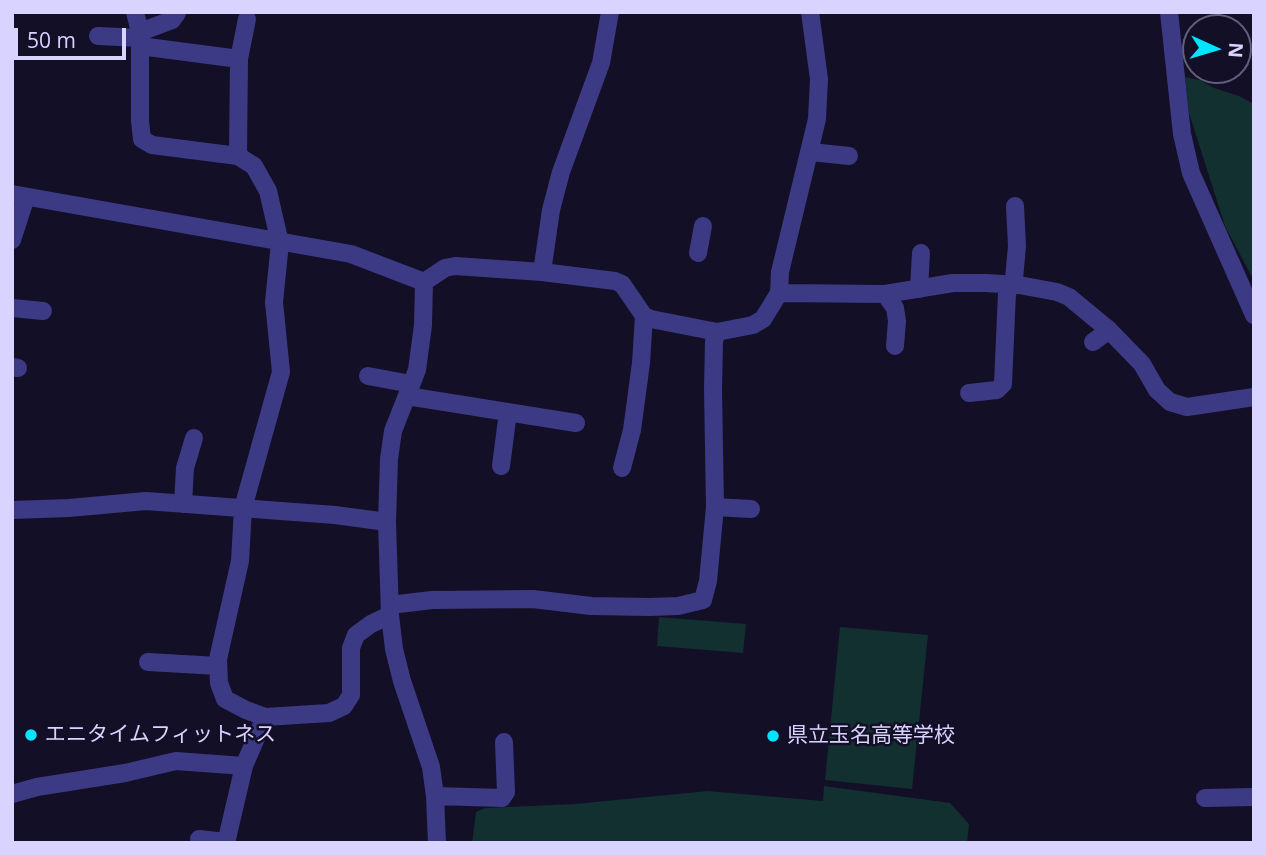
<!DOCTYPE html>
<html>
<head>
<meta charset="utf-8">
<style>
  body { margin:0 }
  #map { position:relative; width:1266px; height:855px; overflow:hidden; background:#130f26; font-family:"Open Sans",sans-serif }
  canvas { display:block }
  .frame { position:absolute; inset:0; border:14px solid #d9d4ff; pointer-events:none }
  .north { position:absolute; left:1182px; top:14px; width:70px; height:70px; box-sizing:border-box; background:#130f26; border:2px solid #625e7d; border-radius:50%; rotate:94deg; font-size:19px; font-weight:700; line-height:28px; text-align:center; color:#d9d4ff }
  .north::after { content:''; display:block; margin:auto; width:24px; height:32px; background:#00e5ff; clip-path:polygon(50% 0,100% 100%,50% 72%,0 100%) }
  .scale { position:absolute; left:14px; top:28px; width:112px; height:32px; box-sizing:border-box; border:4px solid #d9d4ff; border-top:0; padding-left:9px; font-size:21px; line-height:24px; white-space:nowrap; color:#d9d4ff; -webkit-text-stroke:5px #130f26; paint-order:stroke }
</style>
</head>
<body>
<div id="map">
<canvas width="1266" height="855"></canvas>
<div class="frame"></div>
<div class="north">N</div>
<div class="scale">50 m</div>
</div>
<script>
const ctx = document.querySelector('canvas').getContext('2d');
ctx.lineJoin = 'round';
function fillPath(path, color) { ctx.fillStyle = color; ctx.fill(path, 'evenodd'); }
const poly = rows => new Path2D(rows.map(r => 'M' + r).join(''));
function stroke(path, color, width, dash) { ctx.strokeStyle = color; ctx.lineWidth = width; ctx.lineCap = dash ? 'butt' : 'round'; ctx.setLineDash(dash || []); ctx.stroke(path); }
function label(font, color, halo, rows, align = 'center') {
  ctx.font = font + ' "Open Sans","Noto Sans JP",sans-serif'; ctx.lineWidth = 5; ctx.setLineDash([]); ctx.textBaseline = 'middle'; ctx.strokeStyle = halo; ctx.fillStyle = color; for (const [text, x, y, turn = 0] of rows) {
    ctx.save(); ctx.translate(x, y); ctx.rotate((+turn || 0) * Math.PI / 180); ctx.textAlign = isNaN(turn) ? turn : align; if (halo) ctx.strokeText(text, 0, 0); ctx.fillText(text, 0, 0); ctx.restore();
  }
}
fillPath(poly([
  [1185,77,1200,80,1214,88,1239,96,1254,104,1254,281,1225,226,1189,113],
  [659,617,746,624,743,653,657,646],
  [840,627,928,635,912,789,825,780],
  [824,786,950,803,969,824,967,843,472,843,476,812,485,808,575,804,708,791,823,801]
]), '#12302f');
stroke(poly([
  [135,12,140,32,140,121,142,139,152,145,238,156,254,166,268,191,280,243,274,302,281,372,243,508,240,561,218,659,219,683,225,699,246,710,265,717,329,713,344,706,351,695,351,648,356,635,371,624,390,615],
  [1169,12,1182,134,1191,173,1254,315],
  [140,32,172,20,177,13],
  [98,36,140,38],
  [140,46,239,59],
  [811,152,849,156],
  [238,156,239,59,247,19],
  [12,194,351,254,424,282],
  [12,240,26,197],
  [698,253,703,226],
  [542,272,551,210,561,172,601,63,610,12],
  [424,282,445,268,455,266,542,272,615,281,622,284,644,316,651,319,717,332,753,325,763,319,779,293,780,272,817,119,819,79,810,12],
  [919,289,921,253],
  [779,293,885,294,953,283,986,283,1019,285,1057,292,1069,297,1109,330,1142,364,1157,390,1170,402,1187,407,1254,397],
  [885,294,895,308,897,321,895,346],
  [12,308,43,311],
  [1093,342,1109,330],
  [12,367,18,368],
  [368,376,411,384],
  [969,393,997,390,1003,384,1007,293,1014,279,1017,246,1015,206],
  [407,396,576,423],
  [501,466,508,412],
  [622,468,632,430,641,363,644,316],
  [183,504,185,468,194,438],
  [715,507,751,509],
  [12,510,69,508,146,501,335,515,387,522,390,615,394,649,402,681,431,767,435,796,437,843],
  [387,522,389,459,393,431,417,370,423,325,424,282],
  [390,605,432,600,533,599,591,606,650,607,678,606,703,600,708,581,715,507,713,389,714,341,717,332],
  [148,662,218,666],
  [12,794,37,787,125,773,176,761,244,766],
  [435,796,502,798,506,792,504,742],
  [1205,798,1254,797],
  [199,839,226,842],
  [226,843,244,766,265,717]
]), '#3d3a85', 18);
for (const [x, y, r, color] of [
  [31,735,7,"#00e5ff"],
  [773,736,7,"#00e5ff"]
]) { const dot = new Path2D(); dot.arc(x, y, r, 0, 2 * Math.PI); ctx.fillStyle = color; ctx.fill(dot); stroke(dot, '#130f26', 2.5); }
label('21px', '#d9d4ff', '#130f26', [
  ["エニタイムフィットネス",45,735],
  ["県立玉名高等学校",787,736]
], 'left');
</script>
</body>
</html>
